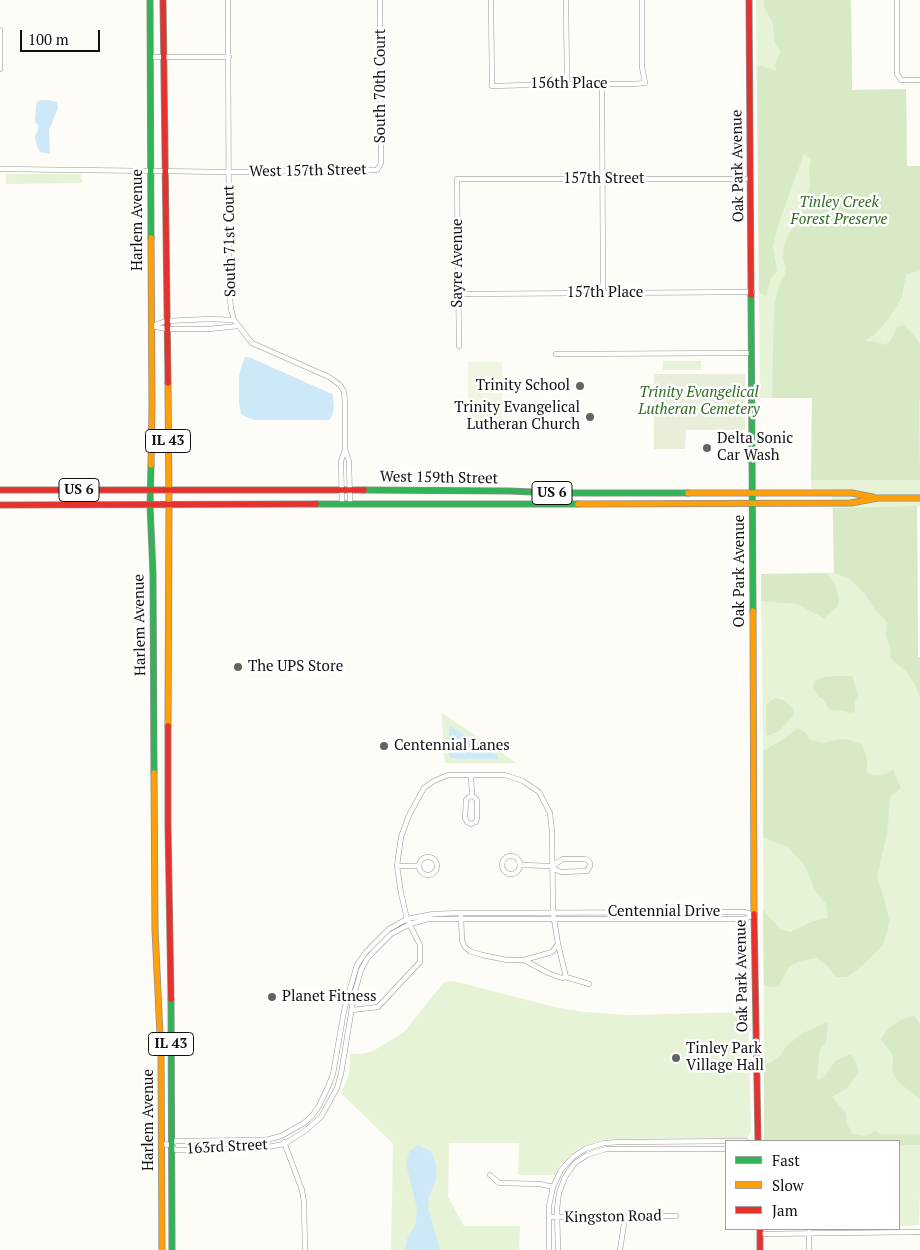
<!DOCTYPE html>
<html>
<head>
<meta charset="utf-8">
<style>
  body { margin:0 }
  #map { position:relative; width:920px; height:1250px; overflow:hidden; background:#fdfcf7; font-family:"PT Serif",serif }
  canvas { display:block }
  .legend { position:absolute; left:725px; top:1140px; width:175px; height:90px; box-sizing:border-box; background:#fff; border:1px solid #a0a0a0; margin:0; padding:6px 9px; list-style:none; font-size:15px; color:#111 }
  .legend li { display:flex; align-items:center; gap:10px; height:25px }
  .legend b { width:25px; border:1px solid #a0a0a0 }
  .scale { position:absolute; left:20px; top:30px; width:80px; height:22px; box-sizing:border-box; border:2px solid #111; border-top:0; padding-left:6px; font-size:15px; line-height:18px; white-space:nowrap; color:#111; -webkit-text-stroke:4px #fff; paint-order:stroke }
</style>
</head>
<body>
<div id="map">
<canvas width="920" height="1250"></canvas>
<ul class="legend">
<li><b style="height:6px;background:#30b455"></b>Fast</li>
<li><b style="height:6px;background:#ff9f0a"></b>Slow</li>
<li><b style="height:6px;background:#e5322d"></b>Jam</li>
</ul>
<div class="scale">100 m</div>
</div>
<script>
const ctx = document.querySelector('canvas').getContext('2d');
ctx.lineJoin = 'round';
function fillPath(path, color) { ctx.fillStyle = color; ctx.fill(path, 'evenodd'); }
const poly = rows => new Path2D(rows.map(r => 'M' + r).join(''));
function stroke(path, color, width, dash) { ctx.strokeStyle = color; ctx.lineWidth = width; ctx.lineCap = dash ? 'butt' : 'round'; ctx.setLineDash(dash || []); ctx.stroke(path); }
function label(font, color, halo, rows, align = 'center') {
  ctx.font = font + ' "PT Serif",serif'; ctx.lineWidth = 5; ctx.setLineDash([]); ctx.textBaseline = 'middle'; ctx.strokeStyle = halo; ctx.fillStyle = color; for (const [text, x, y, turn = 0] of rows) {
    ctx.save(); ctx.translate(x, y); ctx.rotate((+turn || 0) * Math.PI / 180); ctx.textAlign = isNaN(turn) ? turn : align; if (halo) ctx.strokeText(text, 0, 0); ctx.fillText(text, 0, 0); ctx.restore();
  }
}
fillPath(poly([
  [756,0,851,0,852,90,906,89,907,166,920,166,920,506,917,507,918,657,920,657,920,1196,919,1225,899,1226,899,1141,764,1141,763,751,761,574,834,573,832,489,811,489,812,398,760,398],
  [6,174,81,174,82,183,6,184],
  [663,361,701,361,701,370,663,370],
  [442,713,517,763,445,763,443,748],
  [451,981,462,983,554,1007,584,1012,629,1015,748,1012,751,1132,747,1138,606,1139,579,1148,559,1166,555,1175,518,1175,519,1143,449,1143,448,1197,464,1226,520,1226,519,1250,391,1250,393,1144,341,1093,349,1075,350,1054,362,1054,373,1051,404,1032,444,982]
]), '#e7f3d7');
fillPath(poly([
  [764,0,851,0,852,90,906,89,907,166,920,166,920,271,906,274,902,297,887,321,874,335,865,341,876,342,886,345,892,338,897,327,903,325,911,332,920,344,920,400,919,402,920,480,811,480,812,398,772,398,774,307,779,285,784,277,786,268,783,258,784,247,788,236,796,223,801,206,807,198,810,186,809,172,811,159,804,154,778,225,773,247,777,271,771,278,766,296,759,292,757,67,762,66,776,71,775,64,780,52,774,40,773,23,764,7],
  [917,506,918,657,920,657,920,697,915,685,907,672,889,657,891,651,886,636,887,622,875,610,864,593,850,579,834,573,833,508],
  [827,573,835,585,839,599,838,606,824,618,797,604,761,601,761,574],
  [835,676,852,676,858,694,855,702,855,711,851,713,840,710,832,710,828,708,824,700,819,697,813,688,814,681,823,677],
  [776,698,784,700,793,708,794,715,779,731,767,736,766,731,766,704],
  [798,728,806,733,810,740,823,743,839,739,850,740,862,744,867,760,867,772,874,776,886,774,893,769,901,788,890,797,887,835,877,876,886,906,889,920,887,933,882,946,866,962,848,977,836,977,827,965,816,958,800,961,788,968,779,986,769,987,764,985,763,910,780,929,790,932,814,921,828,918,826,904,815,890,805,866,789,848,763,837,763,751,780,741],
  [915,1016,920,1024,920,1099,897,1081,892,1071,893,1064,893,1056,881,1039,889,1028,902,1019],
  [828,1022,828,1026,826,1043,820,1049,819,1056,818,1070,816,1079,820,1080,826,1075,835,1061,851,1054,857,1065,858,1073,847,1088,832,1097,846,1113,847,1124,853,1134,865,1136,876,1131,880,1134,920,1134,920,1145,899,1145,899,1141,764,1141,764,1064,770,1063,781,1055,786,1046,803,1033]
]), '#d8eac5');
fillPath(poly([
  [654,374,745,374,745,430,686,430,685,449,654,449]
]), '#e9eedb');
fillPath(poly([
  [468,362,502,362,503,427,468,427]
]), '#f0f6e1');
fillPath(poly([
  [41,100,49,100,57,102,58,108,49,130,50,154,40,152,37,147,36,143,35,136,38,130,38,125,35,122,36,106,37,102],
  [245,357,251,358,332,394,333,395,334,409,331,418,329,420,254,420,244,416,241,414,239,403,239,377,241,368],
  [450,726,497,755,498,759,457,759,450,757,449,754,449,727],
  [418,1145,431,1151,436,1164,436,1180,429,1197,428,1207,440,1250,405,1250,407,1239,416,1224,417,1208,406,1164,409,1152]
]), '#cde8f7');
const street = poly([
  [228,0,229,284,231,309,234,320,252,343,329,377,340,385,344,392,345,402,345,449,349,461,350,504],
  [491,0,492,86,567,84,633,84,645,83,642,67,642,0],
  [566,0,567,84],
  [897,0,897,74,901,80,920,80],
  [0,30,0,69],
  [150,57,229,57],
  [602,83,603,293],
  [0,169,229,172,377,170,381,163,380,0],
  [459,294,752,292],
  [151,326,167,329,209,329,238,326],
  [152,326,166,321,209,319,234,320],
  [459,346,457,179,750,179],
  [556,354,752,353],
  [342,504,341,461,345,450],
  [471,775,472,796],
  [472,796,474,797,477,800,477,818,476,822,471,824,467,822,465,818,466,800,469,797,472,796],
  '502 865a9 9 0 1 1 18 0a9 9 0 1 1-18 0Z',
  '419 866a9 9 0 1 1 18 0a9 9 0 1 1-18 0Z',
  [563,859,585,859,588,860,590,863,590,866,587,871,561,872,556,870,552,866,563,859],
  [520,865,552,866],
  [397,866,419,866],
  [524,960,548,973,562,978,566,977,558,944],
  [566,977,589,984],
  [352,1010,378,1007,420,962,420,945,407,919,401,893,397,866,401,837,409,815,424,788,434,781,448,775,505,775,523,781,539,792,550,813,552,832,553,913,558,944,552,952,524,960,507,960,482,955,470,951,465,947,462,941,461,916],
  [284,1142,302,1190,304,1202,305,1250],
  [162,1144,171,1145,175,1141,266,1140,281,1136,304,1123,312,1116,319,1106,328,1087,333,1074,344,1011,349,992,357,965,366,952,389,929,407,919,433,914,461,913,744,912,754,915],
  [172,1146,175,1150,257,1149,284,1144,305,1131,321,1117,337,1088,341,1074,354,995,361,970,367,959,374,951,391,934,410,924,428,919,744,919,754,915],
  [490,1175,499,1183,540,1184,553,1187],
  [549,1217,676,1216],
  [809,1232,809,1250],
  [760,1234,920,1232],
  [549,1250,549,1206,553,1187,561,1170,573,1157,585,1149,604,1143,620,1142,746,1141],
  [558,1250,557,1209,559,1193,565,1177,575,1163,587,1155,606,1149,726,1149],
  [620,1250,625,1217]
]);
const fast = poly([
  [150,0,151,238],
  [751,295,753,611],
  [151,465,150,505,153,574,154,773],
  [364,490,509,491,557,493,688,493],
  [316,504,578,504],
  [171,999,172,1250]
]);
const slow = poly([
  [168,383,169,505,168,726],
  [151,465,152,409,151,238],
  [688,493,852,493,873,497],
  [578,504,851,503,878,498,920,498],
  [753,611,754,914],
  [154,773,155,929,161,1056,162,1250]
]);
const jam = poly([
  [163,0,168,383],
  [749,0,751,295],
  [0,490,364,490],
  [0,505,316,504],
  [168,726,168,826,171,999],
  [754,914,758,1141],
  [760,1229,760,1250]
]);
stroke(street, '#979795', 5.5);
stroke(fast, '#8e8d8b', 7);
stroke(slow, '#8e8d8b', 7);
stroke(jam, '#8e8d8b', 7);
stroke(street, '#fffffe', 4.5);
stroke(fast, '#30b455', 5.5);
stroke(slow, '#ff9f0a', 5.5);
stroke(jam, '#e5322d', 5.5);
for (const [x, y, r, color] of [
  [580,386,5,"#646362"],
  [590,417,5,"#646362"],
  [707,448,5,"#646362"],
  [238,667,5,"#646362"],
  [384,746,5,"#646362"],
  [272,997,5,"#646362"],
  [676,1058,5,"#646362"]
]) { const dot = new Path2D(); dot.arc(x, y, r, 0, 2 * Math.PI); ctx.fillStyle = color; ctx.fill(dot); stroke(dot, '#fff', 2); }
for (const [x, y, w] of [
  [168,441,45],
  [79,490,40],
  [552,493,40],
  [171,1044,45]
]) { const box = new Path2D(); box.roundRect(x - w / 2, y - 11.5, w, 23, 4); ctx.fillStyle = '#fff'; ctx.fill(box); stroke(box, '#111', 1); }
label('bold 14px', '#111', null, [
  ["IL 43",168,441],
  ["US 6",79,490],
  ["US 6",552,493],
  ["IL 43",171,1044]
]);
label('15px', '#111', '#fff', [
  ["156th Place",569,84],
  ["South 70th Court",381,86,-90],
  ["Oak Park Avenue",738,166,-91],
  ["West 157th Street",308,171,-1],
  ["157th Street",604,179],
  ["Harlem Avenue",138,220,-90],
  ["South 71st Court",230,241,-91],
  ["Sayre Avenue",458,263,-90],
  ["157th Place",605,293],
  ["West 159th Street",439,478,1],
  ["Oak Park Avenue",740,571,-90],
  ["Harlem Avenue",140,625,-91],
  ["Centennial Drive",664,912],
  ["Oak Park Avenue",742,976,-91],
  ["Harlem Avenue",149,1120,-90],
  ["163rd Street",227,1147,-3],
  ["Kingston Road",613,1217,-1]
]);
label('italic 15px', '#2f6b1f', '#fff', [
  ["Tinley Creek",839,203],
  ["Forest Preserve",839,220],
  ["Trinity Evangelical",699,393],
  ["Lutheran Cemetery",699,410]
]);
label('15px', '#111', '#fff', [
  ["Trinity School",570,386,"right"],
  ["Trinity Evangelical",580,408,"right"],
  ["Lutheran Church",580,425,"right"],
  ["Delta Sonic",717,439],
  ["Car Wash",717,456],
  ["The UPS Store",248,667],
  ["Centennial Lanes",394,746],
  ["Planet Fitness",282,997],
  ["Tinley Park",686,1049],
  ["Village Hall",686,1066]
], 'left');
</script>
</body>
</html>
